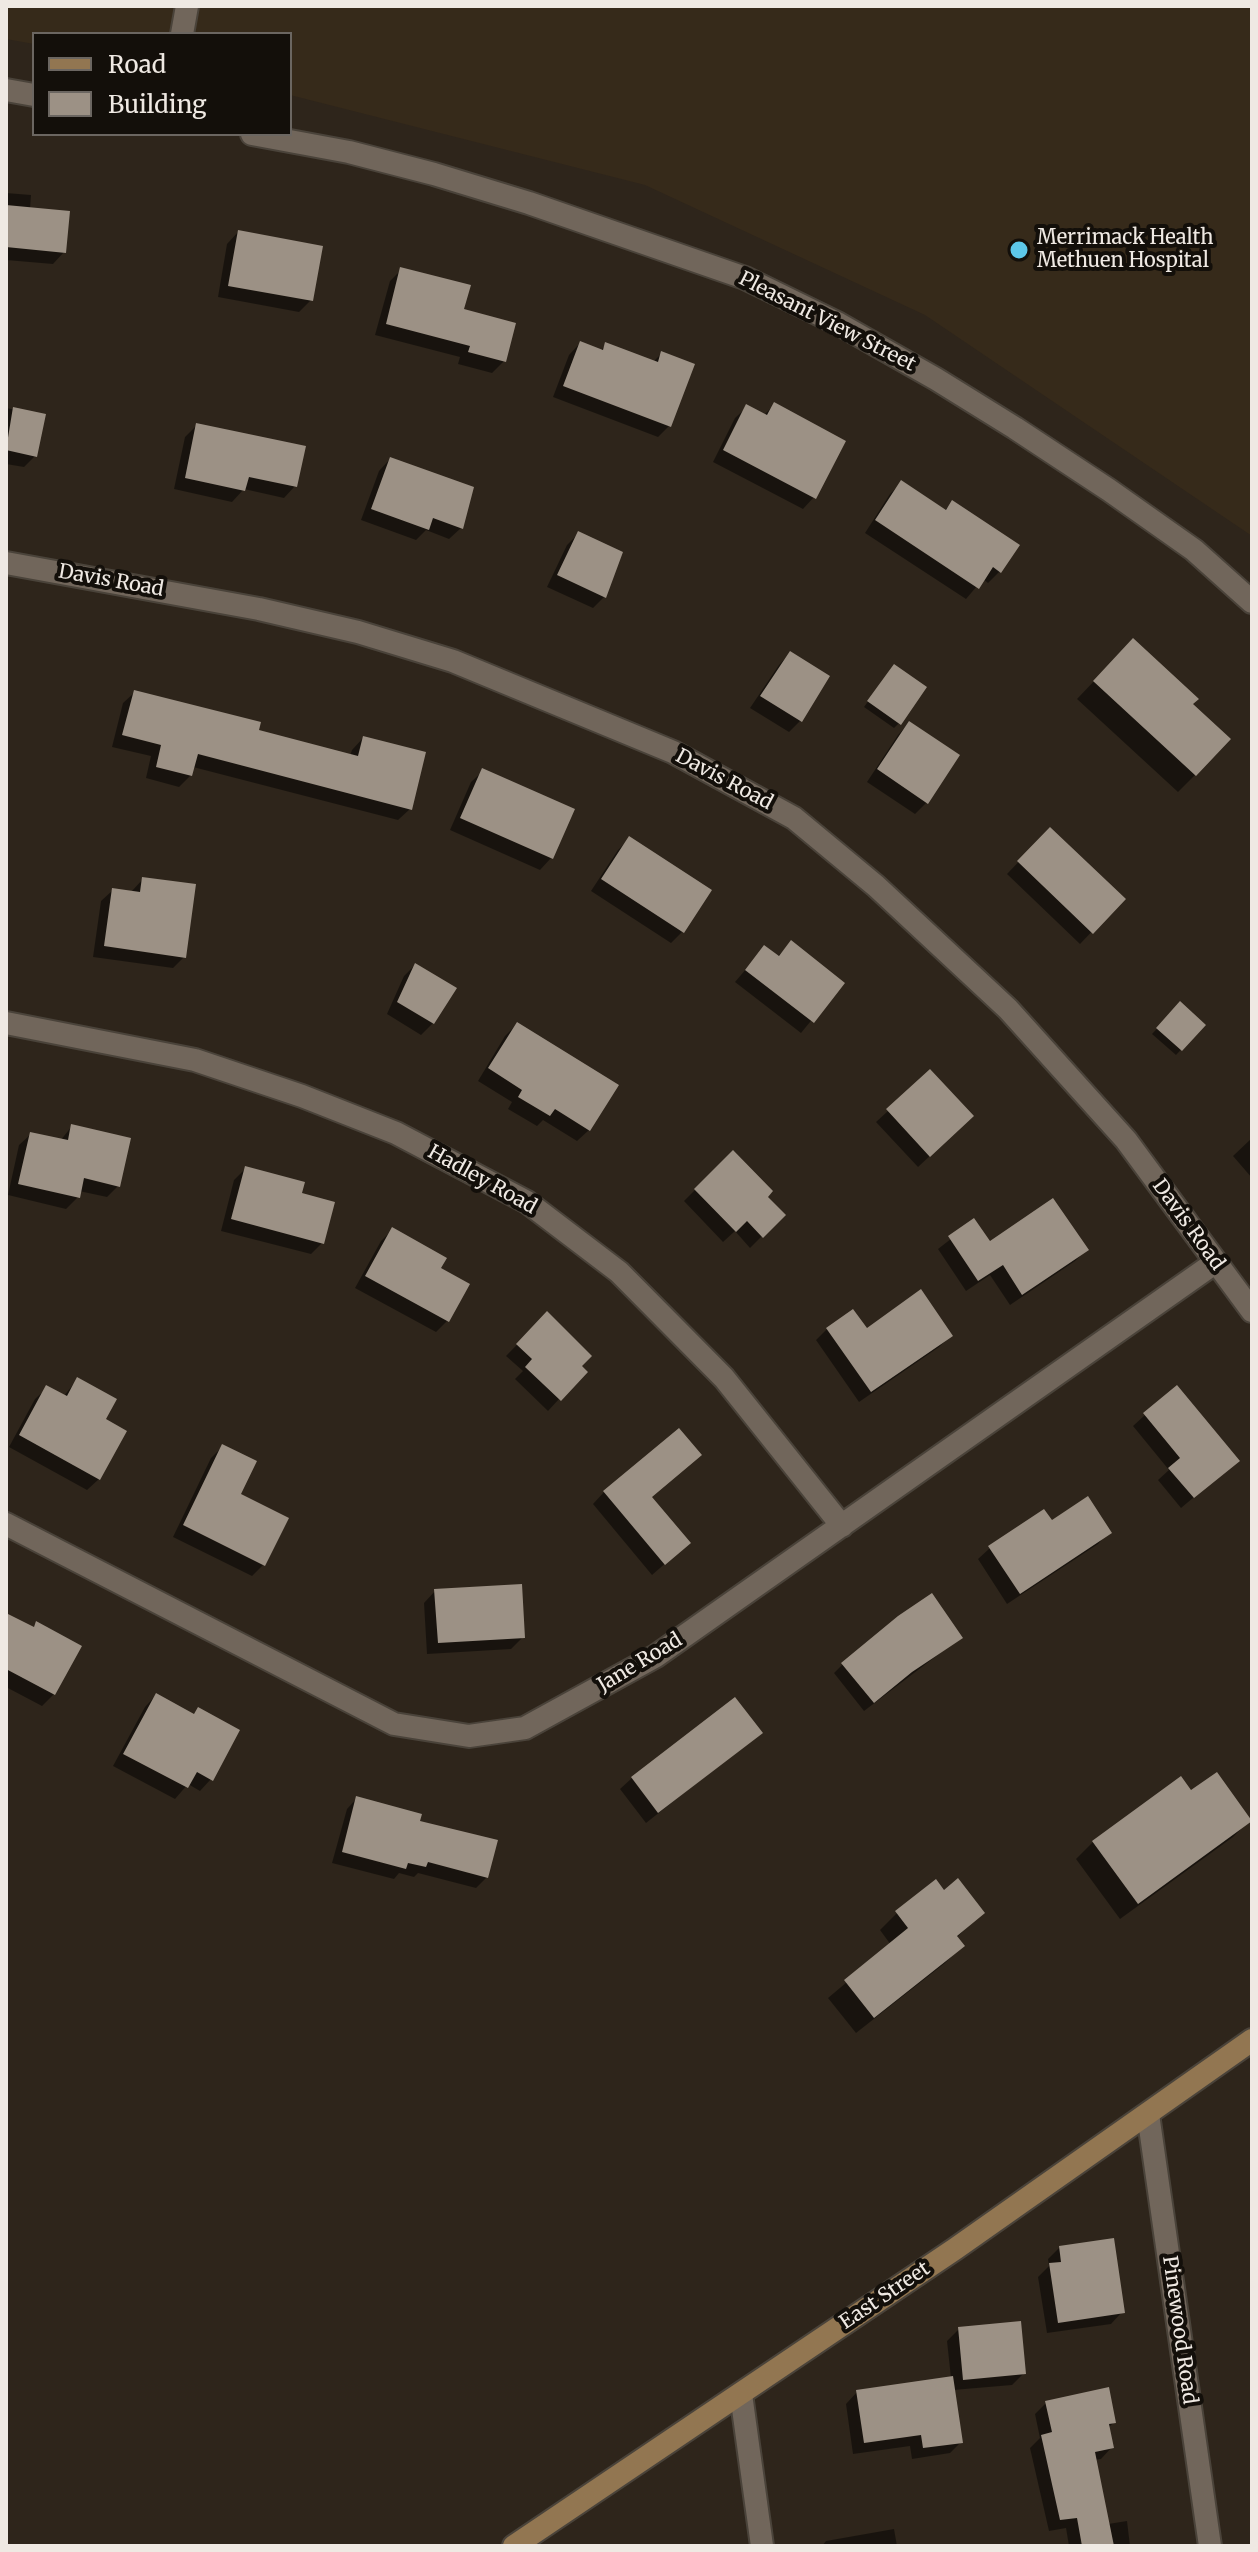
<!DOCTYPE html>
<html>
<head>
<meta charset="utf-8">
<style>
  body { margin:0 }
  #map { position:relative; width:1258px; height:2552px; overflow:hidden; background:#2e251b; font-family:Merriweather,serif }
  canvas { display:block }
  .frame { position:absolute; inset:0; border:8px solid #efe9e3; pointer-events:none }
  .legend { position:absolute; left:32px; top:32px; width:260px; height:104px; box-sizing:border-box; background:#130f0a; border:2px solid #6b6661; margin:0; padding:10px 14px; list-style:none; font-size:24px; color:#efe9e3 }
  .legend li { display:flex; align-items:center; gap:16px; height:40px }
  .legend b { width:40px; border:2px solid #6b6661 }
</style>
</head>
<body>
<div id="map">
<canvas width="1258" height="2552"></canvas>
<div class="frame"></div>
<ul class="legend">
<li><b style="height:10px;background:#927651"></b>Road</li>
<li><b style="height:22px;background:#9c9185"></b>Building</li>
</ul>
</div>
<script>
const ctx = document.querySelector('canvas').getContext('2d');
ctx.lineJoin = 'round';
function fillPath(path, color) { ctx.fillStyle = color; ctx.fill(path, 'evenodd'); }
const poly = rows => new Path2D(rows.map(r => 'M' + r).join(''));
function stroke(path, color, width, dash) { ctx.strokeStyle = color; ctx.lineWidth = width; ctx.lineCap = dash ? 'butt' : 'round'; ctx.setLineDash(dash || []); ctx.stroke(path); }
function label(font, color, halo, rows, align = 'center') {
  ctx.font = font + ' Merriweather,serif'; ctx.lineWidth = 8; ctx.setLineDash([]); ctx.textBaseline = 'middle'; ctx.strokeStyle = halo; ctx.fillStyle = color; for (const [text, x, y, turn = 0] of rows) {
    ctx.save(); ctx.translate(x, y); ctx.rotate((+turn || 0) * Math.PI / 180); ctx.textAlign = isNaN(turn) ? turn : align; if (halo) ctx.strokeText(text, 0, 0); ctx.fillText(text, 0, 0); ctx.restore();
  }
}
fillPath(poly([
  [6,6,1252,6,1252,536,925,315,645,185,290,95,290,34,34,34,34,44,6,39]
]), '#362a1a');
fillPath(poly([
  [6,193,31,195,30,209,64,252,53,264,6,260],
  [238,232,311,300,299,312,218,297,227,244],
  [401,270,462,311,504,361,492,373,458,364,460,357,375,335,390,281],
  [580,343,600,351,606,345,653,362,662,353,669,426,658,437,553,397,569,355],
  [774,405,814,497,803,509,713,462,735,418,747,407,764,415],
  [6,408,43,415,35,456,24,467,6,464],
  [197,425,295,486,284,498,244,489,232,502,174,489,185,437],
  [390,459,461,528,449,539,426,530,416,540,361,520,379,471],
  [902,482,944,511,952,503,1000,571,988,583,983,579,966,599,865,533,890,494],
  [578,534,604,597,593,608,547,587,567,545],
  [790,653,827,677,800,721,789,732,750,708,779,665],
  [1116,658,1195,775,1178,792,1077,699],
  [889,672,899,723,894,728,864,707],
  [135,692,256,731,350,756,352,750,363,738,410,809,398,820,193,767,191,775,179,787,146,778,151,756,112,747,123,703],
  [909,723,926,803,915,814,867,782,898,735],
  [483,771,572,810,551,858,540,870,450,830,471,782],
  [1050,829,1123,899,1080,944,1007,874],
  [629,839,682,932,671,943,591,891,618,850],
  [143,879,184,957,173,968,93,957,101,901,113,890,131,892],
  [791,943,842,983,801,1033,735,982,764,948,777,957],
  [415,965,433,1023,421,1035,387,1014,404,976],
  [1180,1004,1204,1025,1176,1055,1152,1034],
  [517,1024,589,1130,577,1141,543,1120,537,1126,508,1109,512,1102,478,1081,505,1036],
  [888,1111,960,1128,918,1167,876,1122],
  [72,1126,118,1186,107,1197,79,1191,78,1197,66,1209,8,1195,19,1145,31,1134,60,1141],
  [1252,1138,1252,1178,1233,1156],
  [733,1152,765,1197,783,1215,750,1248,735,1231,723,1242,684,1201],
  [246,1168,300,1195,322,1243,311,1254,221,1231,234,1180],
  [974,1221,989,1244,1086,1250,1075,1261,1010,1305,990,1275,966,1291,938,1249],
  [393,1229,438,1269,447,1321,436,1332,355,1288,381,1241],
  [547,1314,579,1366,559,1399,548,1411,515,1379,523,1371,506,1356],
  [827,1329,866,1331,951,1335,939,1347,859,1402,816,1340],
  [77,1380,103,1420,99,1479,87,1490,9,1447,35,1399,47,1388,63,1397],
  [1145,1415,1237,1461,1181,1508,1158,1480,1169,1470,1133,1426],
  [223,1446,263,1565,252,1576,173,1537,211,1458],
  [604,1492,650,1498,676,1554,652,1575,593,1504],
  [1051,1523,1109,1532,1098,1544,1007,1604,978,1559,990,1548],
  [435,1591,523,1637,511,1649,427,1654,424,1603],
  [6,1615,32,1629,36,1624,54,1694,42,1706,6,1687],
  [960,1638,864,1711,834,1673,843,1664],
  [156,1695,193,1715,198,1710,211,1779,200,1791,188,1784,175,1799,113,1766,145,1707],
  [760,1733,646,1823,620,1789,632,1778],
  [1191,1793,1250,1820,1233,1837,1120,1919,1076,1859,1093,1842],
  [357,1798,418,1822,487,1877,476,1888,418,1873,414,1877,399,1873,394,1879,332,1863,347,1809],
  [943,1892,982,1913,956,1938,962,1946,945,1963,856,2033,828,1998,891,1945,880,1930,897,1913],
  [1059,2248,1122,2312,1111,2324,1047,2333,1038,2277,1049,2266,1048,2259],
  [959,2329,1024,2373,1012,2385,953,2390,961,2442,950,2453,912,2459,910,2446,853,2454,846,2404,857,2392,951,2378,947,2341],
  [1046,2403,1114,2422,1108,2428,1112,2447,1101,2459,1094,2460,1108,2524,1127,2521,1130,2546,1069,2546,1066,2528,1049,2531,1030,2448,1040,2438,1035,2414],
  [894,2529,897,2546,822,2546,826,2541]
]), '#0007');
fillPath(poly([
  [6,205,70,211,66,253,6,247],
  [238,230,323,246,313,301,228,286],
  [400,267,471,285,464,309,516,323,506,362,468,352,470,346,386,324],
  [580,341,603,350,605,342,658,362,661,351,695,364,671,427,563,386],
  [774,402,846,441,816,499,723,450,746,404,767,415],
  [13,407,46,414,37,457,6,450],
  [196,423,306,446,297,487,249,477,245,491,185,478],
  [390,457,474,487,463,529,433,518,429,530,371,509],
  [901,480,946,510,952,500,1020,545,1001,573,993,567,979,589,875,520],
  [578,531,623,552,606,598,557,575],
  [1133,638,1199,699,1193,704,1231,739,1196,776,1093,681],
  [790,651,830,676,802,722,760,696],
  [894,664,927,687,901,725,867,701],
  [134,690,261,722,259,730,358,756,363,736,426,752,412,810,198,754,192,776,156,767,161,745,122,735],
  [909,721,960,755,928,804,877,769],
  [482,768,575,809,553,859,460,818],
  [1050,827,1126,899,1093,934,1017,861],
  [629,836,712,890,684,933,601,879],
  [142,877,196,884,186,958,104,946,112,888,140,892],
  [791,940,845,983,814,1023,745,970,764,945,779,956],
  [415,963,457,988,434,1024,397,1002],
  [1180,1001,1206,1025,1182,1051,1156,1028],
  [517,1022,619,1085,590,1131,555,1109,550,1116,518,1097,522,1090,488,1068],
  [930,1069,974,1116,930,1157,886,1109],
  [71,1124,131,1138,120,1187,84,1178,80,1198,18,1184,30,1132,68,1140],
  [733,1150,773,1191,768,1197,786,1215,763,1238,747,1221,736,1232,694,1189],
  [245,1166,305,1182,302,1193,335,1202,324,1244,231,1219],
  [1053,1198,1089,1250,1022,1295,1003,1265,978,1281,948,1236,974,1218,990,1241],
  [392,1227,447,1258,441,1268,470,1284,449,1322,365,1276],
  [921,1289,953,1336,871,1392,826,1328,853,1309,867,1328],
  [547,1311,592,1356,582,1366,588,1372,561,1401,525,1367,532,1359,516,1344],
  [77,1377,117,1399,106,1419,127,1431,100,1480,19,1435,46,1385,67,1396],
  [1177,1385,1240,1461,1194,1498,1168,1468,1180,1458,1143,1413],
  [679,1428,702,1455,652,1497,691,1543,665,1565,603,1491],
  [222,1444,257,1461,241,1494,289,1518,265,1566,183,1525],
  [1088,1496,1112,1533,1020,1594,988,1546,1044,1509,1052,1520],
  [522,1584,525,1638,438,1643,434,1589],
  [932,1593,963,1638,912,1672,874,1703,841,1663,898,1616],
  [6,1613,34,1627,36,1621,82,1646,55,1695,6,1669],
  [156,1693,194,1714,198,1707,240,1730,213,1781,197,1772,188,1788,123,1754],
  [735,1697,763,1733,658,1813,631,1777],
  [1217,1772,1252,1821,1138,1904,1092,1841,1181,1776,1191,1790],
  [356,1796,422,1814,420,1821,498,1840,488,1878,428,1862,426,1867,408,1863,406,1869,342,1852],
  [958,1878,985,1913,957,1936,965,1946,874,2018,844,1980,908,1928,895,1911,936,1879,944,1890],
  [1114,2238,1125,2313,1058,2323,1049,2263,1061,2262,1059,2246],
  [1021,2321,1026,2374,963,2380,958,2327],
  [953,2376,963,2443,923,2448,921,2435,864,2443,856,2390],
  [1109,2387,1116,2423,1109,2424,1114,2448,1095,2452,1114,2546,1082,2546,1077,2518,1060,2520,1041,2435,1052,2432,1045,2401]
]), '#9c9185');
const minor = poly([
  [182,34,187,6],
  [6,563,259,609,358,632,453,661,673,752,794,818,876,886,1008,1009,1126,1140,1252,1311],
  [6,1023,195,1060,302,1096,396,1133,527,1202,619,1272,724,1378,842,1526],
  [6,1524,394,1724,469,1736,525,1728,656,1656,1216,1262],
  [1148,2114,1210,2546],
  [741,2394,762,2546]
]);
const tertiary = poly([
  [6,90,34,95],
  [252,134,349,152,434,174,529,203,745,278,839,324,936,379,1015,428,1109,490,1194,550,1252,602]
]);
const secondary = poly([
  [514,2546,955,2249,1252,2040]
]);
stroke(minor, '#4a433a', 26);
stroke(tertiary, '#4a433a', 26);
stroke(secondary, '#4a433a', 26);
stroke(minor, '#71665b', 22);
stroke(tertiary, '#71665b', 22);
stroke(secondary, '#927651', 22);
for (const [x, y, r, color] of [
  [1019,250,10,"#5dc7e8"]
]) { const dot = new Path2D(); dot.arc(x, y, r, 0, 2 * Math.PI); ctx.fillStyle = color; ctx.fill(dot); stroke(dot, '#130f0a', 3); }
label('20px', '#efe9e3', '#130f0a', [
  ["Merrimack Health",1037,238],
  ["Methuen Hospital",1037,261]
], 'left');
label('20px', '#efe9e3', '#130f0a', [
  ["Pleasant View Street",827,322,27],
  ["Davis Road",111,581,10],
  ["Davis Road",724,780,28],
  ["Hadley Road",482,1180,29],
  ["Davis Road",1188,1225,54],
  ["Jane Road",640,1663,-31],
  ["East Street",885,2296,-34],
  ["Pinewood Road",1179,2330,82]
]);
</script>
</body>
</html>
